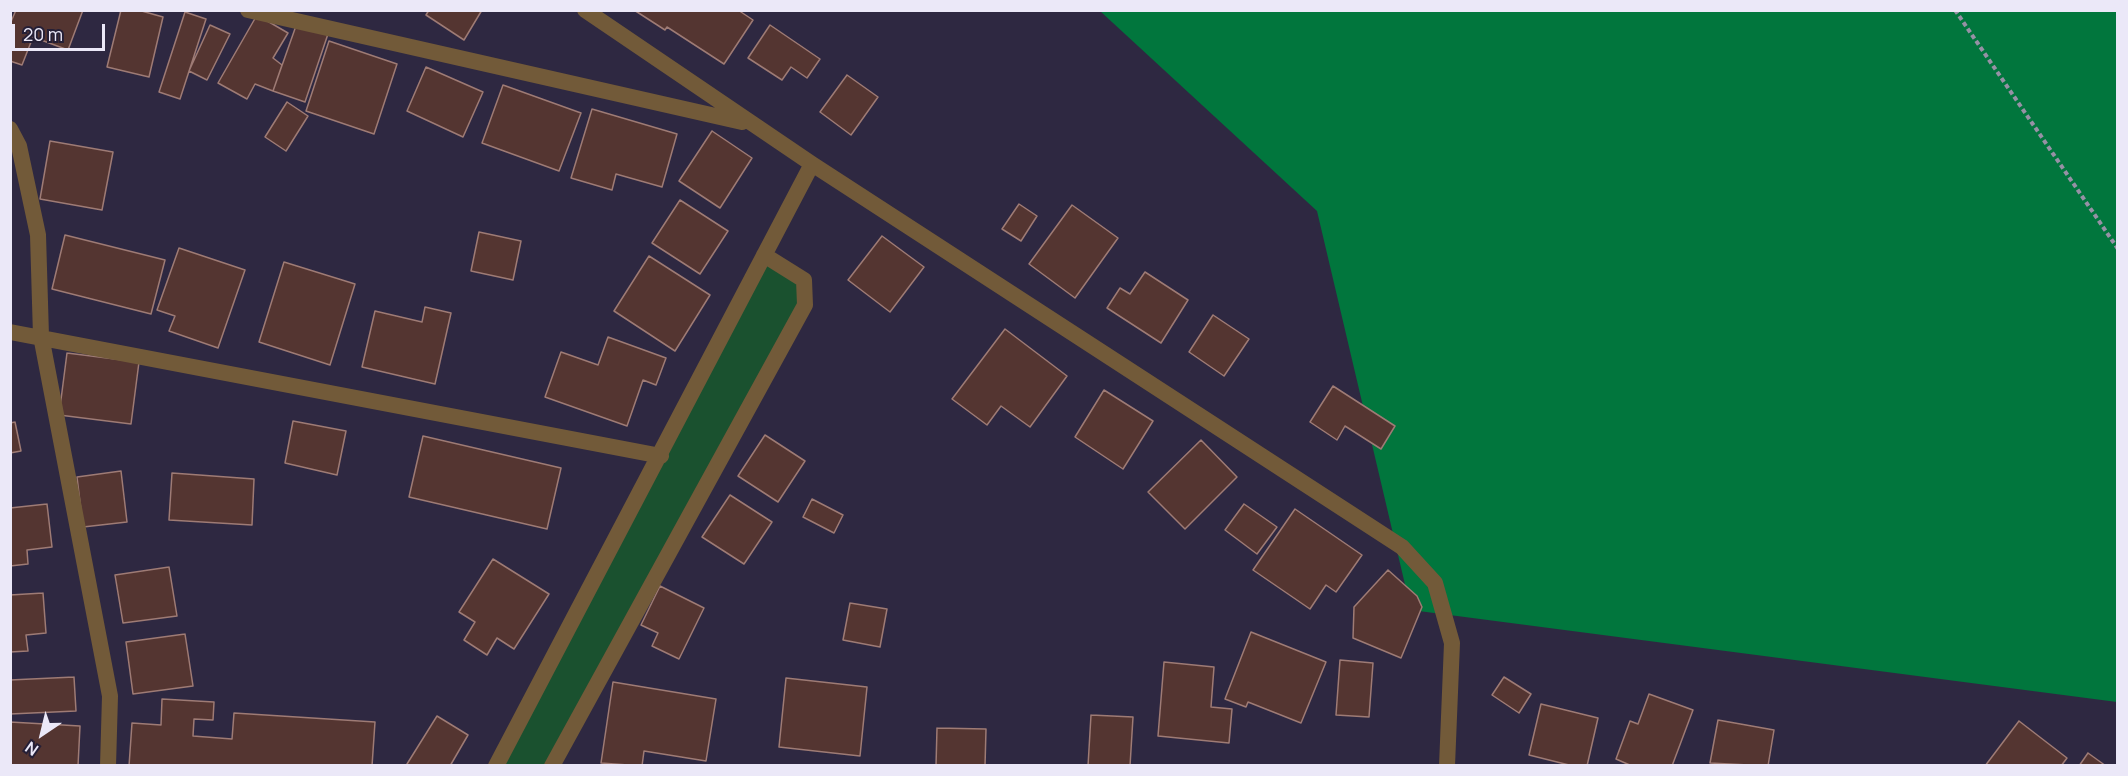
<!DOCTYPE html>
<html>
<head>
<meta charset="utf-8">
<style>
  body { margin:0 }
  #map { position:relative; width:2128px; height:776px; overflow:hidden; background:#2e2841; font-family:Manrope,sans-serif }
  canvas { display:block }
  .frame { position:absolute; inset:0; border:12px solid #ebe8f8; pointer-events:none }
  .north { position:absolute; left:12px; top:704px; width:60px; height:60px; -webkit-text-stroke:4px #251f36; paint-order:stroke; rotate:215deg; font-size:16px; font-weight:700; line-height:24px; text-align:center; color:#ebe8f8 }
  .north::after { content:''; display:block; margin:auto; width:21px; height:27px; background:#ebe8f8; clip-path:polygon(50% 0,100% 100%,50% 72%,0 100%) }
  .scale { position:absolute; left:12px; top:24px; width:93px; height:27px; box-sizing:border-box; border:3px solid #ebe8f8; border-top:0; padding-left:8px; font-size:18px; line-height:21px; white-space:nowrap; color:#ebe8f8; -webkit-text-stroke:4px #251f36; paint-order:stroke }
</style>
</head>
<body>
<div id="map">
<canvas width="2128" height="776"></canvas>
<div class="frame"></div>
<div class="north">N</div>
<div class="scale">20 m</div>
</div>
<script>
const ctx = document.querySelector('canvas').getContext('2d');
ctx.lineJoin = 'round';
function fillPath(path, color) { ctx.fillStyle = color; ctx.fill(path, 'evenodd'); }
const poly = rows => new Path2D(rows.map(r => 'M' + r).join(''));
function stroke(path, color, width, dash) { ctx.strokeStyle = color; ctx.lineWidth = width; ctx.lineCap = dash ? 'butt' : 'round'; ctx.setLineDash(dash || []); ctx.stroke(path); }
fillPath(poly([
  [764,255,804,280,805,305,552,765,496,766]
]), '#1a512f');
fillPath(poly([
  [1100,11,2117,11,2117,702,1411,610,1317,211]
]), '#01763d');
const building = poly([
  [16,10,83,10,68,50,33,37,22,65,10,61,10,24,16,10],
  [121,10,138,10,163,17,149,77,107,67,121,10],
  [429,10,482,10,464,40,426,15,429,10],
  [634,10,738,10,753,20,724,64,667,27,665,30,634,10],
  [185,12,206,19,180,99,159,92,185,12],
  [257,15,288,33,273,58,282,65,273,91,255,84,247,99,218,83,257,15],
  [297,23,328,34,305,102,273,91,297,23],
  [210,25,230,34,207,80,189,71,210,25],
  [770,25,820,59,807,78,791,67,782,80,748,58,770,25],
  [329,41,397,64,374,134,306,111,329,41],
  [426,67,483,92,463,137,407,111,426,67],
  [847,75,878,97,851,135,820,112,847,75],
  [503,85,581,113,559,171,482,143,503,85],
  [287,102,308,116,286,151,265,137,287,102],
  [592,109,677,134,662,187,616,174,612,190,571,178,592,109],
  [712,131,752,158,720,208,679,181,712,131],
  [50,141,113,152,102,210,40,199,50,141],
  [680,200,728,231,700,274,652,243,680,200],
  [1019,204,1037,216,1021,241,1002,229,1019,204],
  [1072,205,1118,238,1075,298,1029,264,1072,205],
  [479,232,521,241,513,280,471,271,479,232],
  [65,235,165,260,151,314,52,289,65,235],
  [882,236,924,267,890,312,848,280,882,236],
  [179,248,245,270,218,348,169,331,175,316,157,310,179,248],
  [649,256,710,295,675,351,614,311,649,256],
  [284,262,355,284,330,365,259,342,284,262],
  [1145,272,1188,300,1161,343,1107,308,1120,288,1130,294,1145,272],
  [425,307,451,313,435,384,362,367,375,311,422,322,425,307],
  [1213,315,1249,339,1224,376,1189,352,1213,315],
  [1005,329,1067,376,1030,427,1001,406,987,425,952,399,1005,329],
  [608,337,666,358,656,385,643,380,627,426,545,397,561,352,598,365,608,337],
  [67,353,139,362,131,424,59,415,67,353],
  [1333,386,1395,426,1381,449,1345,426,1337,440,1310,422,1333,386],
  [1104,390,1153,421,1123,469,1075,437,1104,390],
  [293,421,346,431,337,475,285,463,293,421],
  [15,422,21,451,10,453,10,423,15,422],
  [765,435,805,461,778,502,738,476,765,435],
  [423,436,561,468,547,529,409,497,423,436],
  [1201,440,1237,477,1185,529,1148,492,1201,440],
  [121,471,127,522,83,527,77,477,121,471],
  [172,473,254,479,252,525,169,520,172,473],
  [730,495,772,522,744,564,702,537,730,495],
  [812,499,843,515,834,533,803,517,812,499],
  [47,504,52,547,27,550,28,564,10,566,10,508,47,504],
  [1244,504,1277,527,1257,554,1225,530,1244,504],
  [1295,509,1362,555,1336,592,1326,585,1310,609,1253,570,1295,509],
  [493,559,549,594,514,649,497,638,487,655,464,640,475,622,459,612,493,559],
  [169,567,177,616,123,623,115,575,169,567],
  [1388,570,1417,596,1422,607,1401,658,1353,638,1354,607,1388,570],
  [660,586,704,608,679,659,652,646,658,633,641,625,660,586],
  [43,593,46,633,26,635,28,651,10,652,10,595,43,593],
  [850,603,887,609,880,647,843,640,850,603],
  [1251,632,1326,662,1301,723,1248,702,1246,707,1225,699,1251,632],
  [185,634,193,686,133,694,126,642,185,634],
  [1340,660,1373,663,1369,717,1336,715,1340,660],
  [1164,662,1214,667,1211,707,1232,709,1229,743,1158,736,1164,662],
  [74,677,76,711,10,714,10,680,74,677],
  [1504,677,1531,694,1519,713,1492,695,1504,677],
  [786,678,867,687,860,756,779,747,786,678],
  [613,682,716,699,706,761,644,751,642,766,601,763,613,682],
  [1649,694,1693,710,1672,766,1632,766,1616,759,1630,721,1638,724,1649,694],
  [162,699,214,702,213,720,194,719,193,736,232,739,234,713,375,722,372,766,129,766,132,723,161,725,162,699],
  [1541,704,1598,718,1587,766,1573,766,1529,755,1541,704],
  [1091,715,1133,717,1130,766,1088,766,1091,715],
  [437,716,468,735,450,766,410,766,407,764,437,716],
  [1718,720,1774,730,1768,766,1710,763,1718,720],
  [2019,721,2067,758,2061,766,1985,766,2019,721],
  [10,722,80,726,78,766,10,766,10,722],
  [937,728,986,729,985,766,936,766,937,728],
  [2088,753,2106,766,2079,766,2088,753]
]);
fillPath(building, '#543531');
stroke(building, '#9e7b75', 1.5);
stroke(poly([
  [1955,10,2118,249]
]), '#9691a5', 4, [4.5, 3]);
stroke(poly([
  [248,10,742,122],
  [585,10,812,164,1402,547,1435,583,1452,643,1447,766],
  [10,129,19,146,38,235,41,336,110,696,108,766],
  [10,332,661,456],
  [496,766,812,164],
  [552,766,805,305,804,280,764,255]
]), '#725a39', 16);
</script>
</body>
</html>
